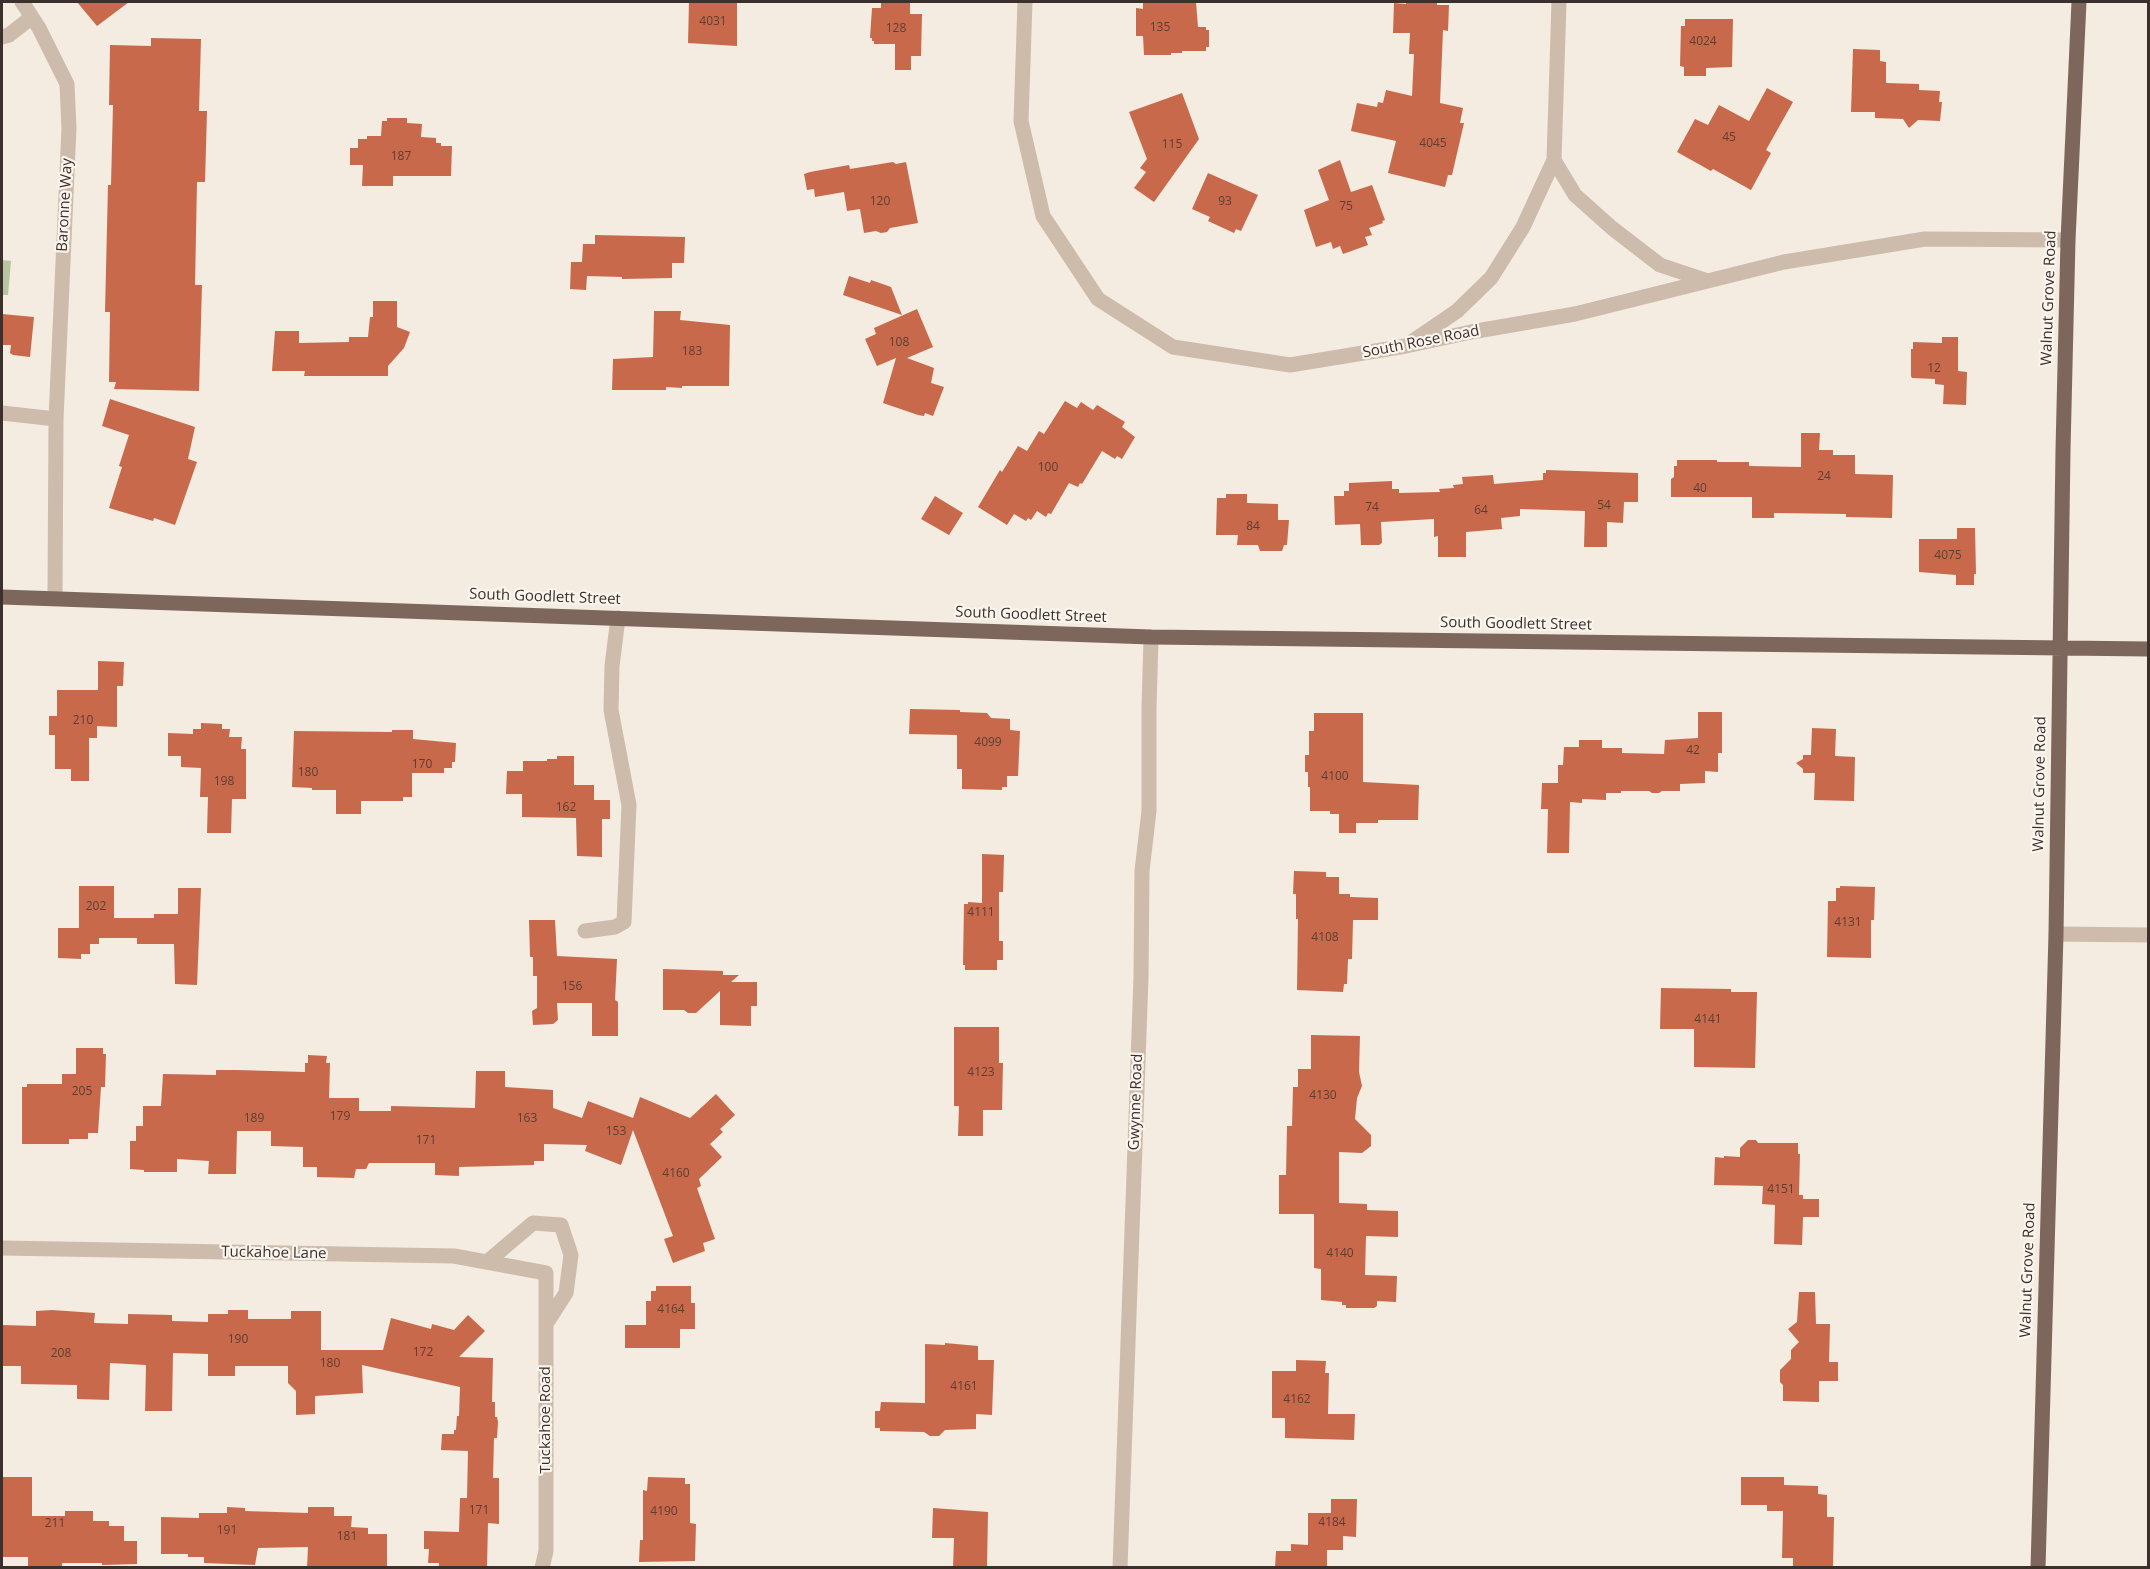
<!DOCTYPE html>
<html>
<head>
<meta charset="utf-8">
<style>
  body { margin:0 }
  #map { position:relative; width:2150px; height:1569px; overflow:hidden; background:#f4ebe1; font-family:"Open Sans",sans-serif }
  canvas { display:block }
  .frame { position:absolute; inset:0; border:3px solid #3b302b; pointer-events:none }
</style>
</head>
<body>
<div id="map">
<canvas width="2150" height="1569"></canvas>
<div class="frame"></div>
</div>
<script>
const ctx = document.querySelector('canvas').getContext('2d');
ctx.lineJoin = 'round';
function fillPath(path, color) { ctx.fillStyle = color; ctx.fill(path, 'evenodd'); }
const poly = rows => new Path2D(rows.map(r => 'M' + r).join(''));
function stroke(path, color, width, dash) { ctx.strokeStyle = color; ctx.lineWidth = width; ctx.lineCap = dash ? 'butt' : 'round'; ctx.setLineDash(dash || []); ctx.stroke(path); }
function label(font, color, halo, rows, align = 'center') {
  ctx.font = font + ' "Open Sans",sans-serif'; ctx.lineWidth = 4.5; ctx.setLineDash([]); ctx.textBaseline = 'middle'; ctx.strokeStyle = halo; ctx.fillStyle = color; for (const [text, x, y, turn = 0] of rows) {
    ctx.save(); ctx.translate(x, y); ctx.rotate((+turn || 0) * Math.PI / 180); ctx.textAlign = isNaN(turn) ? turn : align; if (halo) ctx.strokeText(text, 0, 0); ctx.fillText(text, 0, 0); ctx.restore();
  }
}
fillPath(poly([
  [2,260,11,261,8,295,2,295]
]), '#b8c4a0');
fillPath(poly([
  [77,2,129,2,97,26],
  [689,2,737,2,737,46,688,43],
  [888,2,910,2,910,14,922,14,921,56,911,56,911,70,895,70,895,44,874,44,874,41,872,41,872,38,870,38,872,8,881,8,881,3],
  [1146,2,1196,2,1198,27,1206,27,1206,30,1209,30,1209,47,1206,47,1206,51,1182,51,1182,53,1171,53,1171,55,1144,55,1143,36,1136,36,1136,8,1143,9,1143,3],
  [1406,2,1431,2,1437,3,1437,5,1449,5,1448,31,1443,30,1440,103,1463,108,1460,123,1464,123,1452,175,1448,175,1445,187,1388,173,1396,141,1351,131,1357,103,1377,107,1378,102,1383,103,1386,90,1412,96,1414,54,1409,54,1410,33,1393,33,1394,3,1406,4],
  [1685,19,1733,19,1732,67,1706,68,1706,76,1684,76,1684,67,1680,66,1681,26,1685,26],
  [151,38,201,39,199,111,207,111,205,182,197,182,195,285,202,285,199,391,114,389,116,382,109,382,110,312,105,312,108,185,111,185,113,105,109,105,110,45,151,46],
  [1853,49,1880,50,1880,61,1886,62,1886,83,1919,84,1919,90,1940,91,1939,102,1942,102,1940,121,1918,120,1909,128,1903,119,1875,118,1875,112,1851,112],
  [1767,88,1793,102,1766,150,1771,153,1751,190,1713,169,1711,171,1677,152,1695,119,1708,125,1719,105,1749,121],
  [1182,93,1199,139,1154,202,1134,188,1146,172,1140,168,1147,159,1129,112],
  [387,118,407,118,407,123,422,124,421,137,436,138,436,143,441,143,441,146,452,146,451,176,393,176,393,186,362,186,363,165,350,165,350,148,358,148,358,139,367,139,367,136,381,136,382,121,387,121],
  [1340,160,1351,192,1372,185,1385,220,1382,221,1383,223,1369,228,1372,235,1365,237,1368,245,1343,254,1340,246,1333,249,1331,242,1316,247,1304,210,1329,200,1318,170],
  [893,162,896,164,906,162,918,223,890,228,887,232,881,233,876,231,864,233,860,209,847,211,844,192,815,197,814,189,807,190,804,174,810,172,849,165,850,169],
  [1208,173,1258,195,1241,231,1236,229,1234,233,1208,221,1210,217,1192,209],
  [595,235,685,237,684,263,672,263,672,278,622,279,622,277,587,276,586,290,570,289,571,262,582,262,583,244,595,244],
  [849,276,870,283,871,280,891,287,902,315,843,295],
  [373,301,397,301,397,327,410,332,404,348,388,366,388,376,304,376,305,371,272,371,275,331,299,331,299,343,349,342,349,337,368,337,370,317,373,317],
  [917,309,933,347,907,358,934,368,931,383,944,387,933,416,925,413,924,416,918,415,883,403,896,358,877,366,865,339,876,334,874,328],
  [654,311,681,311,680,320,730,325,729,386,682,386,682,388,666,387,666,390,612,390,613,359,653,357],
  [2,314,34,317,30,357,13,355,10,353,11,345,2,345],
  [1942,337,1958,337,1958,371,1967,372,1966,405,1943,404,1944,385,1935,384,1935,379,1912,378,1911,376,1911,349,1913,349,1913,342,1942,343],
  [110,399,195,427,188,459,197,462,175,525,154,518,153,521,109,508,122,467,119,466,129,435,102,426],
  [1065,401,1077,408,1081,402,1093,410,1097,405,1125,422,1122,427,1135,437,1122,459,1117,456,1115,459,1102,451,1082,484,1080,483,1078,487,1069,483,1051,514,1048,513,1046,517,1037,511,1031,520,1028,518,1026,521,1014,514,1007,525,978,507,1000,470,1002,472,1018,446,1027,451,1039,431,1044,434],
  [1801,433,1820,433,1819,450,1833,450,1833,455,1855,455,1855,474,1893,475,1892,518,1846,517,1846,514,1774,513,1774,518,1752,518,1752,497,1671,497,1671,479,1674,477,1674,466,1677,466,1677,460,1717,460,1717,462,1749,462,1749,466,1801,467],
  [1546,470,1638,473,1638,502,1624,502,1623,523,1607,522,1607,547,1584,547,1585,511,1520,509,1520,516,1501,518,1502,529,1466,532,1466,557,1438,557,1438,536,1434,537,1434,519,1381,522,1382,543,1379,545,1361,545,1360,524,1335,525,1334,496,1344,496,1344,491,1349,491,1349,483,1392,481,1392,489,1399,489,1399,493,1440,492,1439,489,1454,488,1453,485,1463,484,1462,477,1493,475,1494,484,1543,480,1543,473,1546,473],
  [1226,494,1247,494,1247,503,1278,504,1278,520,1289,520,1287,545,1284,545,1282,551,1260,551,1258,545,1237,545,1238,535,1216,535,1217,498,1226,498],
  [935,496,963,513,949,535,921,519],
  [1957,528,1975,528,1976,574,1974,574,1974,585,1956,585,1956,575,1919,572,1919,539,1957,539],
  [98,661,124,662,123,686,117,686,117,727,97,726,97,738,89,738,89,781,71,781,71,769,55,769,55,735,49,735,49,716,57,716,57,690,98,690],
  [910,709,960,710,960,712,987,713,991,718,1010,719,1010,730,1020,731,1018,776,1007,776,1007,787,1002,787,1002,790,962,789,962,769,957,769,957,735,909,734],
  [1698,712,1722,712,1722,753,1718,753,1718,772,1705,771,1705,783,1680,784,1680,791,1662,791,1659,793,1652,793,1649,791,1621,791,1621,793,1606,793,1606,800,1582,799,1582,803,1570,802,1569,853,1547,853,1548,809,1541,809,1542,783,1558,783,1558,765,1563,765,1564,747,1579,747,1579,740,1602,740,1602,748,1622,748,1622,753,1664,754,1665,740,1698,738],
  [1314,713,1363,713,1363,782,1419,785,1418,820,1378,820,1378,823,1356,823,1356,833,1339,833,1339,814,1330,814,1330,811,1310,811,1310,787,1308,787,1308,772,1305,772,1305,755,1309,755,1309,731,1314,731],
  [201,723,222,724,222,729,230,729,229,737,242,737,241,749,246,749,246,799,232,799,231,833,207,833,208,797,200,797,201,768,181,767,181,756,168,756,168,733,193,734,193,729,201,729],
  [1812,728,1836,729,1835,756,1855,757,1854,801,1814,800,1815,773,1803,773,1803,769,1796,763,1803,759,1803,755,1811,755],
  [392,730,413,730,413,739,456,743,455,762,452,762,452,768,444,768,444,773,412,773,412,797,403,797,403,801,361,801,361,814,336,814,336,790,312,790,312,788,292,787,294,731,392,732],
  [557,756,574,756,574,785,594,785,594,800,610,800,610,819,602,819,602,857,577,856,576,818,522,817,522,794,506,794,507,771,523,771,523,761,547,761,547,759,557,759],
  [982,854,1004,855,1003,892,999,892,999,941,1003,941,1003,960,997,960,997,970,965,970,965,965,963,965,964,904,968,904,968,902,982,903],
  [1294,871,1326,872,1326,877,1339,877,1339,894,1350,894,1350,897,1378,898,1378,920,1353,920,1352,959,1348,959,1347,984,1344,984,1343,992,1297,990,1298,919,1296,919,1296,894,1293,894],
  [79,886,114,886,114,918,154,918,154,914,178,914,178,888,201,888,197,985,175,984,174,944,137,944,137,938,99,938,99,944,90,944,90,954,81,954,81,959,58,958,58,928,79,928],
  [1840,886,1875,887,1874,920,1871,920,1871,958,1827,957,1828,901,1836,901,1836,888,1840,888],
  [529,920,555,920,557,956,617,959,615,1000,618,1002,618,1036,592,1036,592,1003,557,1003,558,1020,553,1024,533,1025,532,1011,537,1008,537,976,533,976,533,957,530,957],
  [663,969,723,971,723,975,739,975,731,982,757,982,757,1006,751,1006,751,1026,720,1025,720,991,696,1013,688,1013,684,1010,663,1010],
  [1661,988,1731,989,1731,992,1757,992,1755,1068,1694,1067,1694,1029,1660,1029],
  [954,1027,999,1027,999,1063,1003,1063,1002,1110,983,1110,983,1136,958,1136,959,1106,954,1106],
  [1311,1035,1360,1036,1359,1072,1362,1086,1357,1098,1355,1119,1371,1135,1371,1146,1362,1153,1339,1152,1339,1203,1367,1204,1367,1210,1398,1211,1398,1237,1366,1236,1365,1275,1397,1276,1396,1302,1377,1301,1377,1306,1374,1308,1346,1308,1346,1305,1342,1305,1342,1302,1321,1300,1321,1269,1314,1268,1314,1214,1279,1214,1279,1175,1286,1175,1287,1126,1292,1126,1293,1087,1298,1087,1298,1069,1311,1069],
  [76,1048,103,1048,103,1054,106,1054,105,1087,101,1087,98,1133,88,1133,88,1139,69,1139,69,1144,22,1144,22,1087,27,1087,27,1084,62,1084,62,1074,76,1074],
  [308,1055,327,1056,326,1063,330,1063,329,1098,359,1098,359,1111,391,1111,391,1106,475,1108,476,1071,505,1071,505,1087,553,1090,553,1108,582,1118,588,1101,633,1118,640,1097,690,1118,716,1094,735,1115,720,1129,723,1132,710,1144,722,1157,699,1179,701,1186,697,1188,715,1239,703,1243,705,1251,673,1263,664,1239,673,1236,633,1130,621,1165,585,1151,587,1145,544,1144,544,1161,534,1161,534,1165,459,1167,459,1176,435,1175,435,1163,369,1163,366,1169,356,1169,354,1178,317,1177,317,1167,303,1167,303,1147,271,1146,271,1131,237,1131,236,1174,208,1174,209,1161,177,1159,177,1172,144,1172,144,1170,130,1169,130,1141,136,1141,136,1126,143,1126,143,1106,161,1106,163,1074,216,1075,216,1070,237,1070,305,1072,305,1063,308,1063],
  [1748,1140,1756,1140,1758,1143,1798,1143,1798,1154,1800,1154,1799,1195,1803,1195,1803,1199,1819,1199,1819,1217,1803,1217,1802,1245,1774,1244,1775,1205,1762,1204,1763,1186,1714,1185,1715,1157,1724,1158,1724,1156,1740,1157,1740,1148],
  [656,1286,691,1286,691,1303,695,1303,695,1329,680,1329,680,1348,625,1348,625,1325,646,1325,646,1301,651,1301,651,1291,656,1291],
  [1799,1292,1815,1292,1816,1324,1830,1324,1829,1362,1838,1362,1838,1381,1819,1381,1819,1402,1783,1401,1783,1385,1780,1382,1780,1370,1791,1359,1791,1350,1799,1342,1788,1329,1797,1322],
  [52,1310,95,1313,94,1323,128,1324,128,1314,172,1315,172,1321,208,1322,208,1314,228,1314,228,1310,248,1310,248,1319,291,1319,291,1311,321,1311,321,1350,383,1350,391,1318,431,1329,432,1324,454,1330,468,1315,485,1331,459,1357,493,1358,492,1402,495,1402,495,1417,497,1417,498,1422,497,1438,494,1438,493,1478,499,1478,499,1524,488,1523,487,1567,439,1568,439,1563,428,1563,429,1549,424,1549,424,1531,459,1532,460,1498,467,1498,468,1451,441,1450,442,1434,454,1434,454,1430,456,1430,457,1416,459,1416,460,1387,362,1365,363,1393,315,1396,315,1414,296,1415,296,1391,288,1383,288,1366,235,1366,235,1376,208,1376,208,1354,173,1353,172,1411,145,1411,146,1365,110,1363,109,1400,77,1399,77,1385,21,1384,21,1366,2,1366,2,1325,36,1326,36,1311],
  [945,1343,978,1346,978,1360,994,1360,992,1415,976,1414,976,1429,945,1430,939,1436,930,1436,924,1432,880,1431,880,1428,875,1428,875,1411,880,1411,881,1402,925,1403,925,1344,945,1345],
  [1296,1360,1326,1361,1325,1373,1329,1373,1328,1414,1355,1414,1354,1440,1285,1438,1285,1418,1272,1418,1272,1371,1296,1371],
  [2,1477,32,1477,32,1516,65,1516,65,1511,93,1511,93,1521,109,1521,109,1526,124,1526,124,1541,137,1541,137,1564,102,1565,102,1563,62,1563,62,1568,28,1568,28,1557,2,1557],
  [648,1477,685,1478,685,1484,690,1484,690,1523,696,1524,695,1561,639,1562,640,1540,643,1540,643,1490,647,1491],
  [1741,1477,1784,1477,1784,1485,1818,1486,1818,1494,1827,1495,1827,1517,1834,1517,1833,1567,1793,1568,1793,1558,1782,1558,1783,1511,1767,1511,1767,1505,1741,1505],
  [1331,1499,1357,1499,1356,1537,1343,1536,1343,1550,1327,1550,1327,1568,1275,1568,1276,1551,1291,1551,1291,1544,1308,1545,1308,1513,1331,1513],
  [227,1507,245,1508,245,1511,308,1513,308,1507,334,1507,334,1516,352,1516,351,1527,368,1528,368,1534,387,1534,387,1568,307,1568,308,1547,258,1548,255,1565,204,1563,204,1557,188,1557,188,1554,161,1554,161,1517,199,1518,199,1513,227,1513],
  [933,1508,988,1512,987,1568,953,1568,954,1538,932,1538]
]), '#c8694b');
stroke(poly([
  [22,2,39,28,67,84,69,128,56,419,55,597],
  [1025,2,1021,121,1043,216,1098,299,1173,347,1290,365,1406,346,1471,332,1575,314,1784,262,1925,239,2068,240],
  [2,37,9,35,32,17],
  [1554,160,1575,195,1612,228,1660,265,1708,281],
  [1413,341,1457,311,1491,278,1523,227,1554,160,1559,2],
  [2,413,56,419],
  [585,931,615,927,624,922,629,805,611,710,612,666,618,618],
  [2056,934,2148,935],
  [2,1248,454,1256,546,1273,546,1551,542,1568],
  [487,1262,533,1223,561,1225,571,1255,566,1293,546,1324],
  [1120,1568,1141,977,1142,871,1149,811,1149,708,1151,637]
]), '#cdbbac', 15);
stroke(poly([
  [2,597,1151,637,2148,649],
  [2038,1568,2056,934,2063,450,2068,240,2079,2]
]), '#7d675c', 15);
label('12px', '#5e3e33', null, [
  ["4031",713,22],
  ["135",1160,28],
  ["128",896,29],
  ["4024",1703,42],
  ["45",1729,138],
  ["4045",1433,144],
  ["115",1172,145],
  ["187",401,157],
  ["120",880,202],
  ["93",1225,202],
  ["75",1346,207],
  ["108",899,343],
  ["183",692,352],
  ["12",1934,369],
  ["100",1048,468],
  ["24",1824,477],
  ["40",1700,489],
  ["54",1604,506],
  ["74",1372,508],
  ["64",1481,511],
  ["84",1253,527],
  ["4075",1948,556],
  ["210",83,721],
  ["4099",988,743],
  ["42",1693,751],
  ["170",422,765],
  ["180",308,773],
  ["4100",1335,777],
  ["198",224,782],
  ["162",566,808],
  ["202",96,907],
  ["4111",981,913],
  ["4131",1848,923],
  ["4108",1325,938],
  ["156",572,987],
  ["4141",1708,1020],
  ["4123",981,1073],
  ["205",82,1092],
  ["4130",1323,1096],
  ["179",340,1117],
  ["189",254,1119],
  ["163",527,1119],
  ["153",616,1132],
  ["171",426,1141],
  ["4160",676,1174],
  ["4151",1781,1190],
  ["4140",1340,1254],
  ["4164",671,1310],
  ["190",238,1340],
  ["172",423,1353],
  ["208",61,1354],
  ["180",330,1364],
  ["4161",964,1387],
  ["4162",1297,1400],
  ["171",479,1511],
  ["4190",664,1512],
  ["4184",1332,1523],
  ["211",55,1524],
  ["191",227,1531],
  ["181",347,1537]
]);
label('15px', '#3b302b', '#fbf5ee', [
  ["Baronne Way",65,205,-87],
  ["Walnut Grove Road",2049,298,-88],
  ["South Rose Road",1421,342,-11],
  ["South Goodlett Street",545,597,2],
  ["South Goodlett Street",1031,615,2],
  ["South Goodlett Street",1516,624,1],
  ["Walnut Grove Road",2040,784,-89],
  ["Gwynne Road",1136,1102,-88],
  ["Tuckahoe Lane",274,1253,1],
  ["Walnut Grove Road",2028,1270,-88],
  ["Tuckahoe Road",546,1420,-90]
]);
</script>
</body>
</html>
